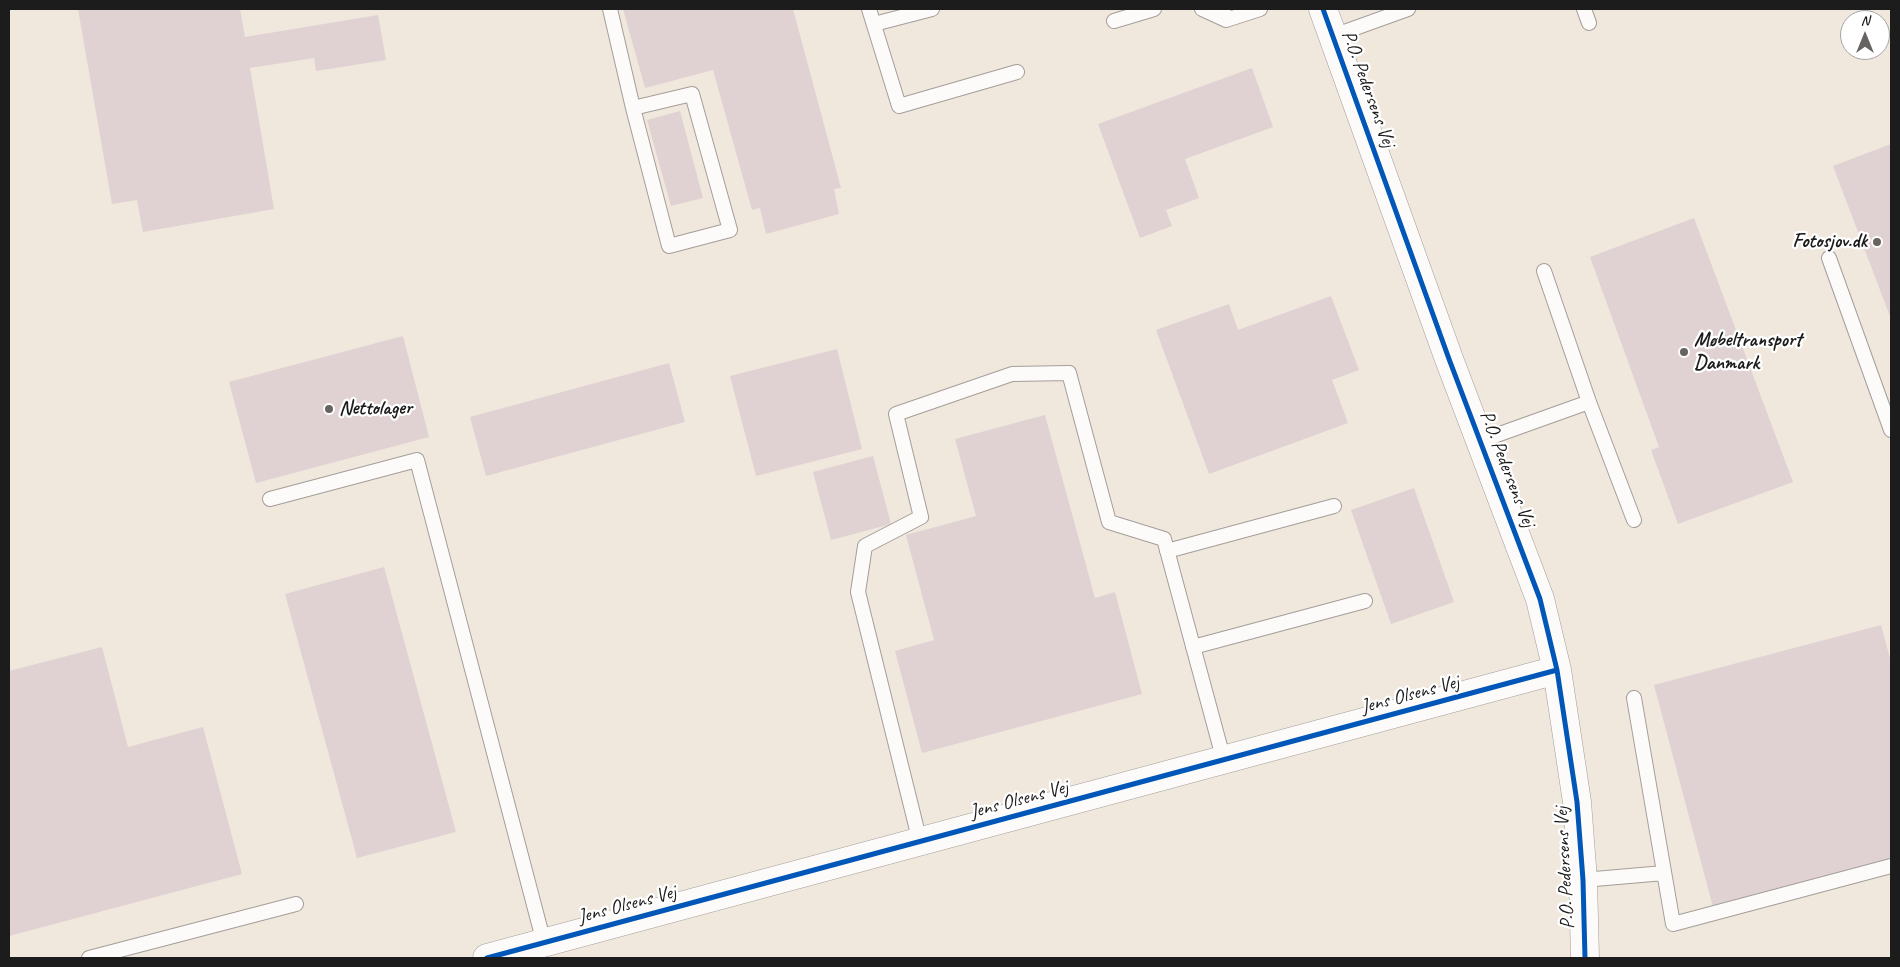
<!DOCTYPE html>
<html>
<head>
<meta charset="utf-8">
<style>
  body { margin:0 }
  #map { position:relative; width:1900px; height:967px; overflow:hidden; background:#f0e7dd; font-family:Caveat,sans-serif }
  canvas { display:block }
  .frame { position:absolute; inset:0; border:10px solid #1c1c1c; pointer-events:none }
  .north { position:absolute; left:1840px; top:10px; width:50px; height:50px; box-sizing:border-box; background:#fff; border:1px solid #a4a4a4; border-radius:50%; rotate:0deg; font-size:14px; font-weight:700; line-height:20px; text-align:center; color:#1c1c1c }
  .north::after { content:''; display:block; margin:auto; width:18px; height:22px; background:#666360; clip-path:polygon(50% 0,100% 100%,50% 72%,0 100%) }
</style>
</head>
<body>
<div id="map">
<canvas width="1900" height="967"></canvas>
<div class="frame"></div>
<div class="north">N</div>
</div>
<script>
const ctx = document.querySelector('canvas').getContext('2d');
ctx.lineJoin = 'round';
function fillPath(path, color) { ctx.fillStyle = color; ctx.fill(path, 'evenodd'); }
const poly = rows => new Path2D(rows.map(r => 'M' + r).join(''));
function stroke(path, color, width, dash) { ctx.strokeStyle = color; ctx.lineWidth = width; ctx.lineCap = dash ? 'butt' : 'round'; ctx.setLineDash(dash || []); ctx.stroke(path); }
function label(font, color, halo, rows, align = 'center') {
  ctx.font = font + ' Caveat,sans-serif'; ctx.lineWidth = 4.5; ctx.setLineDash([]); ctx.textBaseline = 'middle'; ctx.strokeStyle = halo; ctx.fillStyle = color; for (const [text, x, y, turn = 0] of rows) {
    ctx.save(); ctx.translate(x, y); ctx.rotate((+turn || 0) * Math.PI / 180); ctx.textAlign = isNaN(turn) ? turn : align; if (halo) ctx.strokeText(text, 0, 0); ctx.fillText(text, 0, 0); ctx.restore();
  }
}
fillPath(poly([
  [78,9,240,9,245,37,378,15,386,60,316,71,314,58,250,68,274,209,143,232,137,200,112,204],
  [623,9,793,9,841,188,834,189,839,214,766,234,760,208,752,210,713,70,645,88],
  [1252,68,1273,127,1185,159,1199,198,1166,210,1172,226,1140,238,1098,124],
  [680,111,703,198,671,206,647,120],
  [1891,144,1891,319,1833,166],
  [1694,218,1793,482,1678,524,1651,450,1659,447,1590,257],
  [1331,296,1359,370,1332,380,1348,423,1209,474,1156,330,1229,304,1238,330],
  [403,336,429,437,256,483,229,382],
  [837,349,862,449,756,476,730,376],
  [669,363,685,422,486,476,470,417],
  [1045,415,1095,598,1115,592,1142,694,922,753,895,651,934,640,906,535,976,516,955,439],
  [873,456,891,524,831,540,813,472],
  [1414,488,1454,602,1391,624,1351,510],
  [384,567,456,832,357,858,285,594],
  [1881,625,1891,662,1891,860,1713,907,1654,685],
  [102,647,128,747,203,727,242,874,9,936,9,671]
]), '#e0d2d3');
const service = poly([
  [610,9,633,108,669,246,730,230,692,94,633,108],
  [869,9,899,106,1017,72],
  [1202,9,1226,20],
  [1223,9,1226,20,1260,9],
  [1584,9,1589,23],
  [1114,21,1154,9],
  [874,24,932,9],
  [1333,36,1408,9],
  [1829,258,1891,430],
  [1544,271,1589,402,1634,520],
  [1480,441,1589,402],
  [270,499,417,460,544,943],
  [1167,551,1334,506],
  [1193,647,1365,601],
  [1634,698,1673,924,1891,866],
  [920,842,858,592,865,546,921,517,896,414,1012,374,1069,373,1109,522,1164,539,1224,761],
  [1583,880,1664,873],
  [89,958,296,904]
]);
const minor = poly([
  [1323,9,1449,359,1540,599,1557,670,1577,802,1583,880,1585,958],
  [487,958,1557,670]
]);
stroke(service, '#a49e99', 16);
stroke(minor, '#a49e99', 29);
stroke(service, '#fdfbfa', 14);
stroke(minor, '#fdfbfa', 28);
stroke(poly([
  [1323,9,1449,359,1540,599,1557,670,1577,802,1583,880,1585,958],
  [487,958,1557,670]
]), '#0057b8', 5);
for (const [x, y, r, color] of [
  [1877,242,5,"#666360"],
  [1684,352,5,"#666360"],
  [329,409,5,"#666360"]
]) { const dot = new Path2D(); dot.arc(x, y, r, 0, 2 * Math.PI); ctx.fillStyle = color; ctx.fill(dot); stroke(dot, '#fff', 2); }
label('20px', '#1c1c1c', '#fff', [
  ["P.O. Pedersens Vej",1368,89,70],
  ["P.O. Pedersens Vej",1507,469,69],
  ["Jens Olsens Vej",1410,695,-15],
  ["Jens Olsens Vej",1019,800,-15],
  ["P.O. Pedersens Vej",1565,868,-93],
  ["Jens Olsens Vej",627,905,-15]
]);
label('bold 20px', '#1c1c1c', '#fff', [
  ["Fotosjov.dk",1867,242,"right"],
  ["Møbeltransport",1694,341],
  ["Danmark",1694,364],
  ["Nettolager",339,409]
], 'left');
</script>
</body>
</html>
